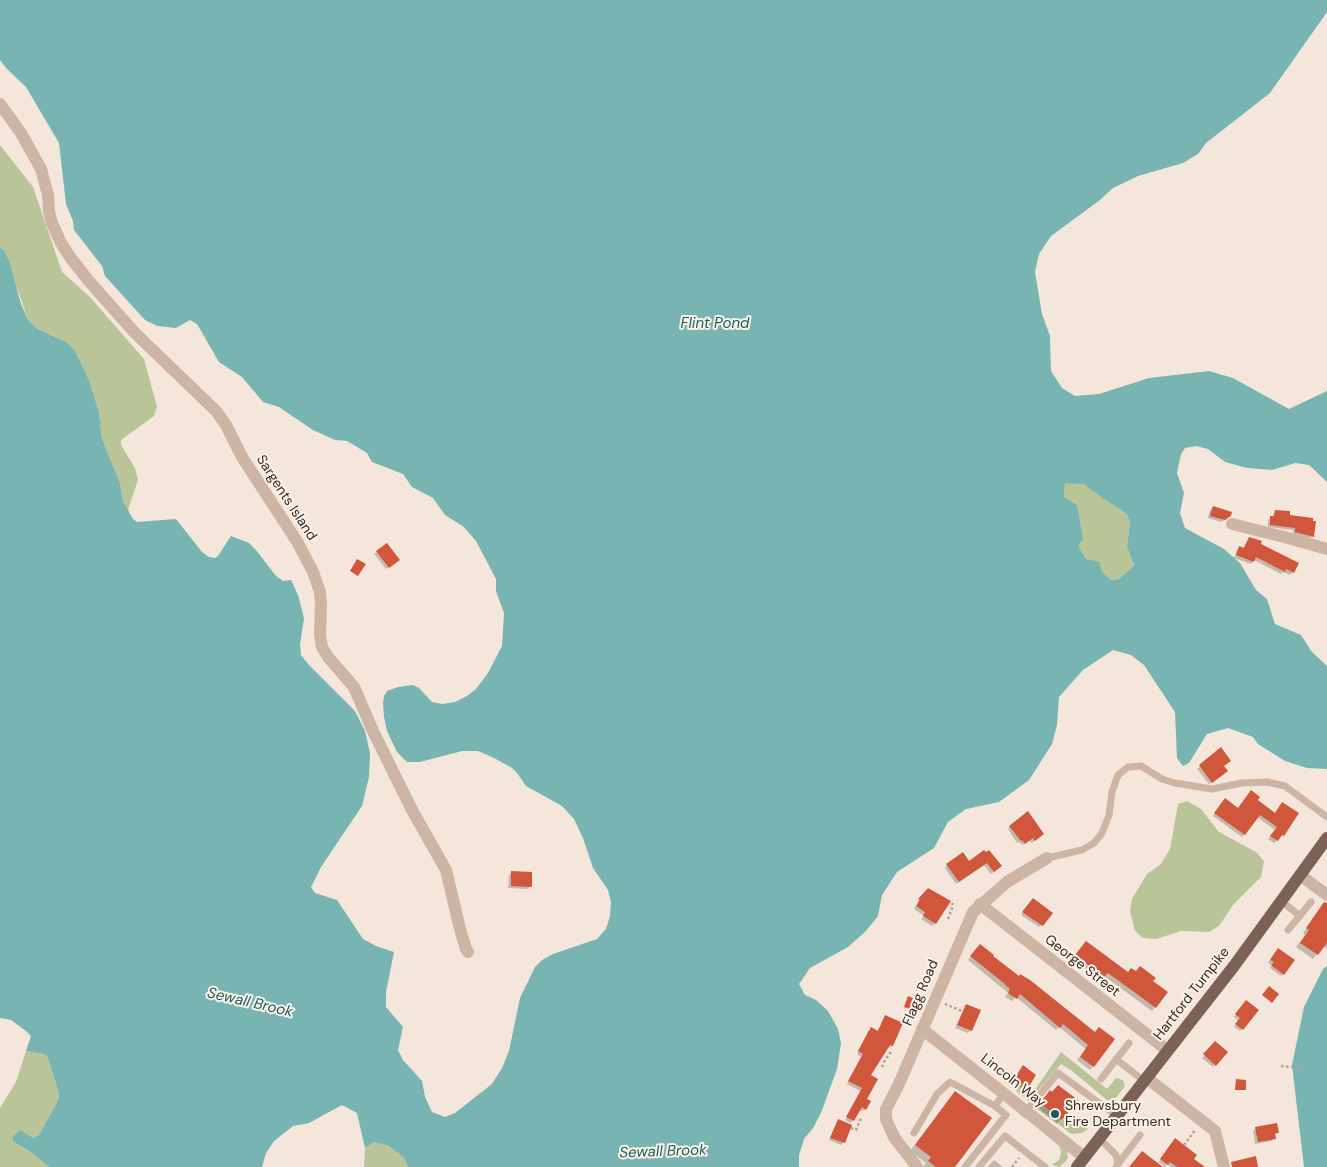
<!DOCTYPE html>
<html>
<head>
<meta charset="utf-8">
<style>
  body { margin:0 }
  canvas { display:block; background:#f4e6da }
</style>
</head>
<body>
<canvas width="1327" height="1167"></canvas>
<script>
const ctx = document.querySelector('canvas').getContext('2d');
ctx.lineJoin = 'round';
function fillPath(path, color) { ctx.fillStyle = color; ctx.fill(path, 'evenodd'); }
const poly = rows => new Path2D(rows.map(r => 'M' + r).join(''));
function stroke(path, color, width, dash) { ctx.strokeStyle = color; ctx.lineWidth = width; ctx.lineCap = dash ? 'butt' : 'round'; ctx.setLineDash(dash || []); ctx.stroke(path); }
function label(font, color, halo, rows, align = 'center') {
  ctx.font = font + ' "DM Sans",sans-serif'; ctx.lineWidth = 4; ctx.setLineDash([]); ctx.textBaseline = 'middle'; ctx.strokeStyle = halo; ctx.fillStyle = color; for (const [text, x, y, turn = 0] of rows) {
    ctx.save(); ctx.translate(x, y); ctx.rotate((+turn || 0) * Math.PI / 180); ctx.textAlign = isNaN(turn) ? turn : align; if (halo) ctx.strokeText(text, 0, 0); ctx.fillText(text, 0, 0); ctx.restore();
  }
}
fillPath(poly([
  [0,145,33,187,62,272,89,296,144,359,157,407,154,416,121,440,121,445,135,468,138,480,128,510,123,501,120,483,102,439,99,412,90,383,66,342,36,328,28,320,4,250,0,248],
  [1065,483,1084,483,1105,500,1127,514,1130,523,1127,547,1134,567,1119,579,1111,580,1086,559,1077,546,1083,539,1064,497],
  [1187,801,1201,809,1219,832,1256,852,1264,861,1261,877,1233,905,1219,926,1209,932,1181,931,1156,939,1143,938,1135,931,1130,911,1132,899,1147,874,1161,864,1170,849,1178,804],
  [26,1051,43,1054,47,1056,56,1083,59,1096,57,1102,39,1135,33,1138,23,1148,35,1155,49,1167,0,1167,0,1108,16,1082],
  [1061,1052,1107,1089,1116,1078,1123,1080,1125,1086,1115,1099,1107,1100,1072,1071,1061,1064,1029,1101,1016,1091,1021,1084,1027,1088,1029,1086,1034,1091],
  [1012,1071,1012,1079,1017,1086,1014,1089,1004,1081],
  [1039,1102,1062,1120,1071,1118,1077,1120,1088,1129,1082,1133,1071,1134,1041,1110,1038,1107],
  [1017,1111,1067,1149,1068,1158,1065,1162,1059,1167,1052,1165,1059,1160,1061,1154,1060,1147,1031,1122,1020,1115],
  [374,1142,389,1146,404,1158,408,1167,364,1167,365,1148]
]), '#b9c499');
fillPath(poly([
  [0,0,1327,0,1327,12,1270,93,1206,143,1198,154,1183,163,1138,176,1113,188,1100,200,1051,236,1039,254,1035,272,1042,314,1050,336,1051,371,1062,388,1075,396,1099,394,1149,378,1209,371,1233,378,1289,409,1327,391,1327,482,1309,465,1295,463,1272,470,1247,468,1225,462,1208,449,1196,446,1185,448,1181,454,1177,473,1184,493,1180,513,1185,528,1224,549,1240,563,1256,590,1267,599,1275,624,1301,635,1312,652,1327,666,1327,769,1307,768,1285,761,1258,744,1253,737,1228,728,1207,734,1189,763,1183,766,1177,758,1175,712,1144,665,1131,655,1113,650,1083,670,1059,697,1057,725,1052,744,1029,780,999,802,966,809,948,822,934,848,897,872,882,895,878,916,865,932,848,947,810,968,799,984,805,995,816,1000,828,1011,838,1029,841,1043,837,1069,821,1113,813,1128,804,1139,799,1155,799,1167,408,1167,404,1158,389,1146,374,1142,365,1148,357,1113,342,1105,309,1123,293,1126,274,1141,266,1153,262,1167,49,1167,35,1155,13,1141,13,1136,20,1130,33,1138,39,1135,57,1102,59,1096,56,1083,47,1056,43,1054,26,1051,31,1036,26,1031,11,1020,0,1018,0,248,4,250,10,264,21,304,28,320,36,328,66,342,73,349,80,361,90,383,99,412,102,439,120,483,123,501,133,519,137,522,176,519,202,552,209,557,215,558,218,556,231,536,249,543,256,550,276,576,283,581,291,580,298,595,304,618,300,645,301,655,309,665,355,711,365,731,370,753,369,777,362,806,321,867,311,887,315,893,337,900,363,939,376,946,394,952,386,992,386,1007,403,1027,398,1050,403,1060,422,1081,425,1097,432,1112,445,1117,455,1113,492,1084,502,1068,509,1051,520,998,535,967,542,960,553,954,597,939,606,929,610,916,611,902,608,890,593,868,583,838,574,819,562,806,526,786,517,773,512,768,494,758,478,751,462,751,420,762,407,762,397,752,387,731,384,717,383,703,384,696,387,691,398,687,413,685,419,688,432,702,442,704,455,702,467,696,476,689,488,673,502,646,504,613,496,591,496,579,476,541,464,527,445,515,433,498,412,487,403,474,372,462,367,453,347,441,335,440,313,430,279,407,263,402,242,377,219,362,197,324,190,320,176,328,157,326,145,320,105,276,102,266,74,230,73,221,66,204,59,143,26,87,6,68,0,60],
  [1065,483,1084,484,1105,500,1127,514,1130,523,1127,547,1134,566,1119,579,1111,580,1102,572,1099,562,1086,559,1078,546,1083,539,1077,505,1064,497],
  [1327,966,1327,1167,1304,1167,1292,1065,1304,1007,1323,969]
]), '#77b4b2');
fillPath(poly([
  [1213,507,1227,519,1221,522,1208,518,1210,510],
  [1275,511,1289,517,1312,536,1310,539,1293,534,1293,530,1268,527,1268,520,1272,517],
  [1249,538,1297,564,1293,572,1290,575,1283,572,1281,574,1254,560,1251,564,1234,558,1237,550,1240,547,1243,549],
  [377,552,395,562,386,569,374,554],
  [1221,749,1224,774,1209,784,1197,769],
  [1256,800,1274,814,1283,835,1274,843,1268,839,1275,830,1257,817,1242,837,1213,816,1223,802,1238,809],
  [1010,826,1040,836,1032,843,1029,840,1022,845,1019,842,1017,843,1008,829],
  [984,851,998,869,991,874,984,865,956,884,945,868,947,865,969,863],
  [512,872,530,886,528,889,508,888,509,875],
  [928,890,935,923,932,926,921,919,924,916,914,909,918,903,917,902],
  [1031,902,1042,925,1039,927,1021,915],
  [1327,909,1327,949,1323,946,1313,959,1296,947,1305,935,1303,933,1319,910],
  [1082,946,1127,973,1152,981,1155,1007,1152,1011,1104,976,1100,980,1072,959],
  [977,949,991,956,1095,1033,1113,1040,1090,1070,1077,1060,1086,1049,1059,1027,1056,1030,1016,997,1012,1001,1005,997,1008,993,968,960],
  [1275,952,1283,974,1281,976,1270,968,1272,965,1268,963],
  [1244,1004,1242,1029,1240,1031,1234,1027,1238,1020,1234,1017],
  [966,1005,971,1030,968,1033,955,1028],
  [885,1017,901,1024,892,1046,890,1048,887,1047,869,1075,865,1109,862,1111,859,1110,851,1123,845,1120,860,1091,847,1084,861,1057,857,1054,868,1031,871,1029,877,1032],
  [1215,1043,1226,1052,1213,1067,1202,1058],
  [1023,1066,1034,1075,1024,1090,1012,1082],
  [955,1092,953,1167,923,1167,926,1163,910,1151],
  [1046,1096,1061,1119,1057,1124,1036,1108],
  [838,1121,844,1142,841,1145,829,1140],
  [1256,1128,1277,1132,1272,1141,1255,1144,1253,1131],
  [1173,1143,1192,1159,1193,1167,1171,1167,1167,1164,1165,1167,1159,1162,1155,1167,1130,1167,1157,1164],
  [994,1160,1003,1167,987,1167]
]), '#0003');
fillPath(poly([
  [1213,506,1232,512,1231,516,1225,520,1210,516],
  [1275,510,1290,511,1290,515,1313,518,1313,521,1316,521,1314,537,1295,532,1295,528,1270,525,1270,516,1274,516],
  [1249,537,1262,541,1261,544,1299,563,1294,573,1286,569,1285,572,1256,557,1254,562,1236,555,1239,546,1244,548],
  [387,543,400,560,389,568,376,551],
  [357,559,366,564,358,576,350,571],
  [1221,747,1231,761,1224,766,1228,771,1212,783,1199,765],
  [1251,790,1260,797,1258,800,1275,813,1282,802,1299,813,1284,836,1282,835,1278,841,1270,836,1277,827,1260,815,1245,835,1214,813,1225,798,1238,808],
  [1028,811,1044,834,1035,841,1033,838,1025,844,1022,840,1021,841,1009,826],
  [984,850,986,852,989,850,1002,866,994,872,987,863,959,882,946,864,963,852,969,861],
  [511,871,532,872,532,887,511,886],
  [928,888,951,901,936,924,923,916,925,912,916,906,920,900,918,899],
  [1033,898,1053,913,1043,926,1022,912],
  [1324,902,1327,903,1327,943,1318,955,1300,943,1309,930,1306,928],
  [1086,941,1128,972,1131,968,1136,971,1140,966,1156,978,1153,981,1168,992,1156,1008,1108,973,1104,977,1075,955],
  [980,944,994,955,993,956,1019,976,1020,974,1030,980,1095,1032,1099,1027,1115,1039,1094,1067,1080,1057,1088,1045,1063,1024,1060,1028,1020,994,1017,999,1008,993,1010,989,1005,985,1005,984,970,956],
  [1278,948,1295,960,1284,975,1271,965,1274,962,1270,960],
  [1269,986,1279,994,1272,1003,1262,995],
  [908,996,920,1001,915,1011,904,1007],
  [1246,1000,1259,1010,1243,1030,1235,1024,1240,1018,1235,1014],
  [966,1004,981,1010,972,1031,957,1025],
  [885,1015,903,1023,893,1046,890,1045,871,1075,878,1079,867,1099,871,1101,866,1110,862,1107,854,1121,846,1117,862,1088,848,1081,863,1054,858,1051,871,1027,878,1031],
  [1215,1041,1228,1052,1216,1066,1203,1054],
  [1023,1065,1036,1075,1028,1088,1014,1079],
  [1236,1079,1246,1080,1246,1090,1235,1090],
  [1058,1085,1078,1100,1062,1120,1040,1103,1050,1090,1052,1092],
  [955,1091,992,1118,955,1167,936,1167,928,1161,931,1157,915,1145],
  [838,1119,852,1125,845,1143,830,1138],
  [1277,1123,1279,1133,1275,1133,1276,1139,1258,1142,1255,1127],
  [1175,1138,1197,1155,1194,1159,1205,1167,1177,1167,1170,1162,1168,1165,1160,1159],
  [1142,1151,1163,1167,1129,1167],
  [1256,1156,1258,1167,1232,1167,1231,1162]
]), '#d0563c');
stroke(poly([
  [948,919,953,905,952,903],
  [945,1004,962,1011],
  [1281,1066,1303,1068],
  [882,1067,885,1060,891,1052],
  [851,1128,856,1130,861,1118],
  [1184,1145,1195,1130],
  [1012,1167,1019,1158]
]), '#b99f8f', 2.5, [2.5, 2.5]);
stroke(poly([
  [1047,858,1082,850,1094,843,1102,833,1109,815,1112,792,1118,775,1128,767,1141,766,1162,779,1175,783,1212,789,1242,783,1267,782,1285,786,1327,817],
  [1281,901,1300,916],
  [1288,930,1311,902],
  [1116,1059,1144,1081],
  [1101,1079,1129,1043],
  [1026,1111,1058,1073,1117,1116],
  [914,1133,937,1094,950,1082,995,1106],
  [1099,1138,1116,1155,1118,1164,1116,1167],
  [1118,1164,1140,1135],
  [965,1167,1006,1115,995,1106,1004,1093],
  [979,1167,1005,1136,1045,1167]
]), '#cdb5a5', 7);
stroke(poly([
  [0,104,21,133,41,169,48,195,49,212,52,223,61,243,70,257,88,280,134,332,216,411,226,425,242,457,298,543,313,572,320,592,321,605,320,635,322,647,328,657,354,687,373,731,412,810,446,870,460,929,466,949,468,952],
  [1232,524,1288,538,1327,549],
  [1300,875,1327,895],
  [980,904,1167,1050],
  [922,1029,1084,1157],
  [1147,1078,1215,1131,1224,1167],
  [917,1167,894,1137,886,1119,886,1109,898,1086,973,912,1007,882,1047,858]
]), '#cdb5a5', 12);
stroke(poly([
  [1077,1167,1234,966,1327,838]
]), '#7c6157', 12);
for (const [x, y, r, color] of [
  [1055,1114,5,"#195e5e"]
]) { const dot = new Path2D(); dot.arc(x, y, r, 0, 2 * Math.PI); ctx.fillStyle = color; ctx.fill(dot); stroke(dot, '#fbf1e7', 2); }
label('14px', '#382b27', '#fbf1e7', [
  ["Sargents Island",286,498,57],
  ["George Street",1082,966,38],
  ["Flagg Road",921,993,-67],
  ["Hartford Turnpike",1192,994,-52],
  ["Lincoln Way",1013,1081,38]
]);
label('14px', '#382b27', '#fbf1e7', [
  ["Shrewsbury",1065,1106],
  ["Fire Department",1065,1122]
], 'left');
label('italic 15px', '#195e5e', '#fbf1e7', [
  ["Flint Pond",715,324],
  ["Sewall Brook",250,1003,13],
  ["Sewall Brook",663,1152,-2]
]);
</script>
</body>
</html>
